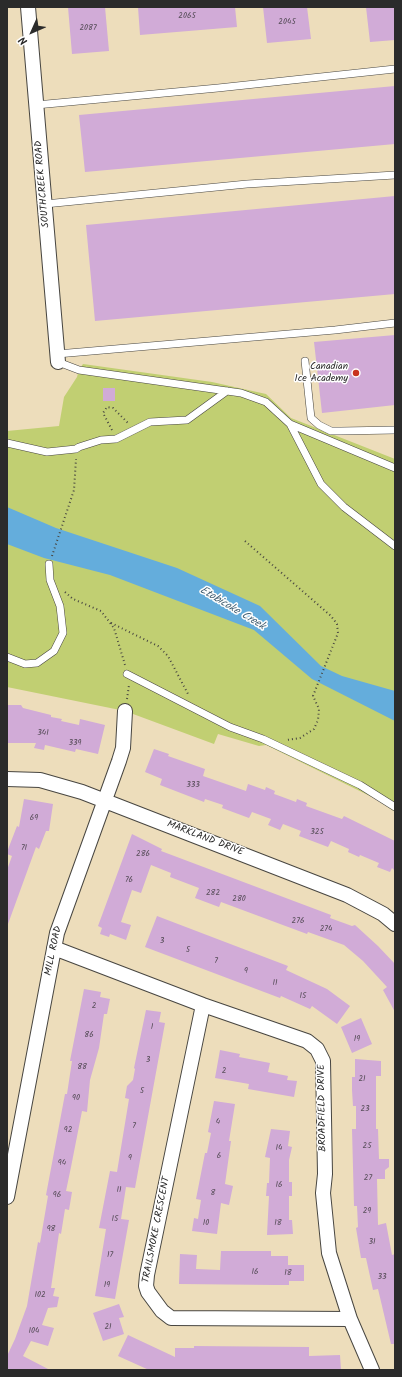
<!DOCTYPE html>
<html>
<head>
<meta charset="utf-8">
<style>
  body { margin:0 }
  #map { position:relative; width:402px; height:1377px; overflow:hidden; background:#edddbb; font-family:Kalam,sans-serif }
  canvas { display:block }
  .frame { position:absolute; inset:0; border:8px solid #2b2b2b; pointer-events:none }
  .north { position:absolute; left:12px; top:12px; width:40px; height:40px; -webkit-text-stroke:3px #fff; paint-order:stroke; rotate:225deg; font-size:11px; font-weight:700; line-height:16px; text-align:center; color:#2b2b2b }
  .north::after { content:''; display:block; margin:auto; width:14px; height:18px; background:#2b2b2b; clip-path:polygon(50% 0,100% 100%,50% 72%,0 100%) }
</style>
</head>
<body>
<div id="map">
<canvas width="402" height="1377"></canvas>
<div class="frame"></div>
<div class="north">N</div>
</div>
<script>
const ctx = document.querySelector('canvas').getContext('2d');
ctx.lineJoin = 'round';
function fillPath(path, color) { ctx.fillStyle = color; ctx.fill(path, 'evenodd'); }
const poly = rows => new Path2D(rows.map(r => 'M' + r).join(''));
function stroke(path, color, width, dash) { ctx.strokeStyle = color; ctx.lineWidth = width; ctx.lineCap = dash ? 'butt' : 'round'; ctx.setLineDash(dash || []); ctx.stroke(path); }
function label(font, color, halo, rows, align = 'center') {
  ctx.font = font + ' Kalam,sans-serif'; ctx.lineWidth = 3; ctx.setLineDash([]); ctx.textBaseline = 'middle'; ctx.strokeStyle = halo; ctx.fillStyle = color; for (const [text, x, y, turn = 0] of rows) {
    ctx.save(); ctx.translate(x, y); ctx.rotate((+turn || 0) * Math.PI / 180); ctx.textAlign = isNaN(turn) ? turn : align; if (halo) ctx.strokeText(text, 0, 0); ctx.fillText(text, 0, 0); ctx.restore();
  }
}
fillPath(poly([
  [83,364,212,382,266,394,291,418,395,459,395,812,376,799,266,745,259,746,218,734,214,744,125,711,7,687,7,431,59,426,64,397,77,377,79,370]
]), '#c1cf72');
fillPath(poly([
  [7,507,56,528,177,568,260,606,321,666,342,676,395,691,395,721,312,679,254,630,110,575,44,558,7,544]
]), '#64addc');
fillPath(poly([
  [68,7,105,7,109,51,72,54],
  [138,7,235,7,237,27,140,35],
  [263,7,307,7,311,39,267,43],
  [366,7,395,7,395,40,370,42],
  [395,86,395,144,85,172,79,115],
  [395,196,395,294,95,321,86,225],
  [395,335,395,405,322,413,314,342],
  [103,388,115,388,115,401,103,401],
  [7,705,21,705,23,708,51,715,51,717,62,719,61,721,79,725,80,719,105,725,98,754,76,749,75,752,45,745,44,750,34,748,36,743,7,743],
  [154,749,169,754,168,756,205,769,203,776,246,791,248,784,265,790,266,787,275,791,274,794,277,795,296,802,297,799,307,803,306,806,342,819,344,816,395,841,395,871,392,868,390,872,377,867,379,863,360,855,359,857,348,852,349,849,331,841,328,847,299,836,301,831,283,824,280,830,268,825,271,819,252,812,249,818,222,808,223,805,205,799,204,802,160,785,162,779,145,772],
  [24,799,53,804,49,831,46,831,39,849,36,847,8,924,7,870,12,856,7,854,7,852,17,826,19,827],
  [132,834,162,849,161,851,331,915,330,918,352,926,355,925,378,946,395,964,395,1012,383,990,387,987,363,961,344,945,308,932,307,934,221,902,219,907,195,898,199,888,170,877,171,873,151,865,141,893,132,890,121,922,131,925,126,940,110,934,109,937,100,934,102,928,98,926],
  [157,916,288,966,286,970,327,989,350,1006,337,1024,312,1006,310,1009,281,996,280,998,145,947],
  [84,989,101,992,100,997,110,999,107,1014,104,1014,99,1048,90,1080,87,1112,82,1111,71,1167,66,1191,72,1192,69,1210,65,1209,61,1234,59,1233,51,1288,55,1288,53,1296,59,1297,57,1307,48,1308,42,1325,54,1328,48,1346,31,1341,23,1356,50,1370,7,1370,7,1356,15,1339,27,1306,38,1242,40,1243,48,1196,46,1195,65,1094,67,1094,72,1061,70,1061],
  [146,1010,161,1012,159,1022,165,1023,135,1188,126,1187,121,1219,129,1220,115,1299,95,1296,106,1229,99,1228,110,1171,117,1172,129,1099,125,1098,127,1086,133,1080,135,1069,134,1068],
  [361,1018,372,1044,352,1053,341,1027],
  [220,1050,240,1054,239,1057,270,1063,268,1072,288,1076,287,1080,297,1081,294,1097,248,1089,249,1084,215,1078],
  [355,1059,381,1061,381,1076,376,1076,376,1129,378,1129,379,1159,389,1159,389,1167,385,1170,385,1179,377,1179,378,1225,386,1223,392,1255,395,1254,395,1344,391,1344,378,1289,373,1290,366,1258,361,1258,356,1228,358,1227,357,1206,354,1206,352,1129,356,1129,356,1106,353,1106,352,1090,352,1077,355,1077],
  [214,1101,235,1104,229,1141,231,1141,225,1184,233,1186,229,1205,221,1203,217,1234,192,1231,194,1218,198,1219,201,1200,196,1199,205,1153,207,1153,211,1133,208,1132],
  [271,1129,290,1131,288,1146,292,1147,289,1160,289,1182,292,1182,292,1196,289,1196,289,1220,292,1220,293,1234,267,1235,269,1196,266,1196,267,1183,269,1183,270,1158,265,1157],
  [221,1251,271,1251,271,1256,288,1256,288,1265,304,1265,304,1281,289,1281,289,1285,275,1285,179,1284,180,1254,197,1255,196,1269,220,1270],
  [119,1304,124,1317,119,1318,124,1334,103,1341,93,1313],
  [128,1335,175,1357,175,1348,194,1348,194,1346,309,1347,309,1356,340,1355,341,1370,149,1370,118,1356]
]), '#d1abd7');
const service = poly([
  [36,105,218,88,395,69],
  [45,204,247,184,395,175],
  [57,354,335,330,395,323],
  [305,361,311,418,319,425,331,431,341,431,395,430],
  [58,362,79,370,241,393,266,402,290,424,395,468],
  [290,424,321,484,344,507,395,546],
  [7,443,47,452,76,449,79,447,101,440,116,439,150,422,187,420,227,391],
  [7,657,25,664,37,663,54,651,63,633,60,606,50,580,49,564],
  [127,674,230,727,263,739,360,785,395,807]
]);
const minor = poly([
  [28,7,58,362],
  [7,779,40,780,82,792,347,895,383,914,395,924],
  [54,948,203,1005,307,1041,317,1049,323,1061,325,1174,323,1193,329,1253,350,1319,372,1370],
  [203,1005,147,1275,146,1286,148,1292,162,1311,171,1318,350,1319],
  [7,1197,57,933,119,761,123,748,125,711]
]);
stroke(service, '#484641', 8);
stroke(minor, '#484641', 16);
stroke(poly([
  [112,430,103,413,107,407,113,408,128,423],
  [245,541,331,616,337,624,338,633,313,696,319,709,318,720,314,729,300,738,287,740],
  [52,556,74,490,76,459],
  [65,592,73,599,101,611,114,628,125,665],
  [111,623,158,646,168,656,188,694],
  [127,699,129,685]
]), '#484641', 2, [1, 3]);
stroke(service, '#fff', 7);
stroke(minor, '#fff', 14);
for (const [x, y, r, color] of [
  [356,373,4,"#c8321e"]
]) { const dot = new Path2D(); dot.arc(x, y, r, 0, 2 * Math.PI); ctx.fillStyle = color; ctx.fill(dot); stroke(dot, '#fff', 1.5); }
label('8px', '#544b56', null, [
  ["2065",187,17],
  ["2045",287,23],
  ["2087",88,29],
  ["341",43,734],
  ["339",75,744],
  ["333",193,786],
  ["69",34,819],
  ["325",317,833],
  ["71",24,849],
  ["286",143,855],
  ["76",129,881],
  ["282",213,894],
  ["280",239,900],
  ["276",298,922],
  ["274",326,930],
  ["3",162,942],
  ["5",188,951],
  ["7",216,962],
  ["9",246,972],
  ["11",275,984],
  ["15",303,997],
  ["2",94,1007],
  ["1",152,1028],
  ["86",89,1036],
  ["19",357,1040],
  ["3",148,1061],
  ["88",82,1068],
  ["2",224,1072],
  ["21",362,1080],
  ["5",142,1092],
  ["90",76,1099],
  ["23",365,1110],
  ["4",218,1123],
  ["7",134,1127],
  ["92",68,1131],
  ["25",367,1147],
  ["14",279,1149],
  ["6",219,1157],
  ["9",130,1159],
  ["94",62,1164],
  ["27",368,1179],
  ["16",279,1186],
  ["11",119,1191],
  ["8",213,1194],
  ["96",57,1196],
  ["29",367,1212],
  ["15",115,1220],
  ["10",206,1224],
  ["18",278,1224],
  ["98",51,1230],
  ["31",372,1243],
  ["17",110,1256],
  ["16",255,1273],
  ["18",288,1274],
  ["33",382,1278],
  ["19",107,1286],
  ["102",40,1296],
  ["21",108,1328],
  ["104",34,1332]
]);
label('10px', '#2b2b2b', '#fff', [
  ["SOUTHCREEK ROAD",43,184,-95],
  ["MARKLAND DRIVE",205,839,21],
  ["MILL ROAD",54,951,-78],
  ["BROADFIELD DRIVE",323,1108,-91],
  ["TRAILSMOKE CRESCENT",157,1230,-79]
]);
label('10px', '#2b2b2b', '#fff', [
  ["Canadian",348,367],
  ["Ice Academy",348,379]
], 'right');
label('italic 11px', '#425f72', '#fff', [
  ["Etobicoke Creek",232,609,31]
]);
</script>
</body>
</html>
